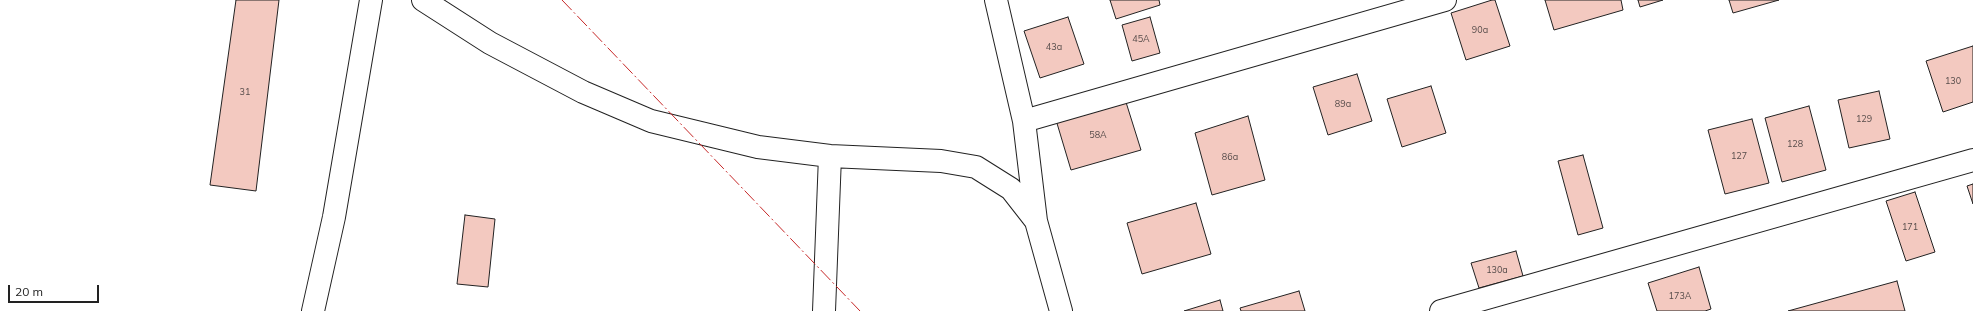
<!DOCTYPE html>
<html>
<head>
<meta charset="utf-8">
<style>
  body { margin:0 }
  #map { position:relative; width:1973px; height:311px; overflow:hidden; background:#fff; font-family:Mulish,sans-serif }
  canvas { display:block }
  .scale { position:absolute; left:8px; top:285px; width:91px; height:18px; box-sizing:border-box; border:2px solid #222; border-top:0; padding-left:5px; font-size:12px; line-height:14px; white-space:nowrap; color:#222; -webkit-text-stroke:3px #fff; paint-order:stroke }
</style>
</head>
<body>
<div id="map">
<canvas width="1973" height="311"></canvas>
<div class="scale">20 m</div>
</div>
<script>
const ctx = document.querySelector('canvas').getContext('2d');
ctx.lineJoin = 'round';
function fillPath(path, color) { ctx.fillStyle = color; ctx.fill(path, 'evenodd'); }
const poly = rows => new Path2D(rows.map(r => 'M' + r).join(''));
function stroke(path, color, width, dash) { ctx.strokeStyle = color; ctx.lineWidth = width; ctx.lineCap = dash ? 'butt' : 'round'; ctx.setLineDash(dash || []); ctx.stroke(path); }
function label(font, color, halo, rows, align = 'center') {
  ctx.font = font + ' Mulish,sans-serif'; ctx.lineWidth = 3; ctx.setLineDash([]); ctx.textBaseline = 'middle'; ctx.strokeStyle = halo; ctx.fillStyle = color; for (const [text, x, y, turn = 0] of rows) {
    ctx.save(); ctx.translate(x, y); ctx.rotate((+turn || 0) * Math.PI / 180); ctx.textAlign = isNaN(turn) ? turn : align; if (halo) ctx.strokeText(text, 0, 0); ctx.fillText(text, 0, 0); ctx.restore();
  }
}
const building = poly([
  [236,0,279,0,256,191,210,185,236,0],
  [1110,0,1159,0,1160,5,1116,19,1110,0],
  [1492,0,1495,0,1510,46,1466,60,1451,13,1492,0],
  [1545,0,1621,0,1623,10,1554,30,1545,0],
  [1638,0,1663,0,1640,7,1638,0],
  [1729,0,1779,0,1733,13,1729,0],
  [1068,17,1084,64,1040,78,1024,31,1068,17],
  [1150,17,1160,53,1132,61,1122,25,1150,17],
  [1973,46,1973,102,1943,112,1926,61,1973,46],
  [1357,74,1372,121,1328,135,1313,87,1357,74],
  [1431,86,1446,133,1402,147,1387,99,1431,86],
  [1879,91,1890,139,1849,148,1838,100,1879,91],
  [1125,99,1141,150,1071,170,1056,120,1125,99],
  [1809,106,1826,170,1782,182,1765,118,1809,106],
  [1248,116,1265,180,1212,195,1195,133,1248,116],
  [1752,119,1769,183,1725,194,1708,130,1752,119],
  [1583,155,1603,228,1578,235,1558,161,1583,155],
  [1973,184,1973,204,1967,186,1973,184],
  [1915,192,1935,252,1906,261,1886,201,1915,192],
  [1196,203,1211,254,1142,274,1127,223,1196,203],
  [465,215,495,219,488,287,457,284,465,215],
  [1516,251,1523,276,1479,288,1471,263,1516,251],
  [1699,267,1711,309,1705,311,1657,311,1648,283,1699,267],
  [1897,281,1905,311,1788,311,1897,281],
  [1299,291,1305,311,1241,311,1240,308,1299,291],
  [1220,300,1223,311,1184,311,1220,300]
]);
fillPath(building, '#f3c9c0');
stroke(building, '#222', 1);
const minor = poly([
  [423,0,490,43,583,92,651,121,758,147,830,156,941,161,976,167,1011,189,1036,221],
  [996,0,1024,121,1036,221,1061,311],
  [1024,121,1445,0],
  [313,311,334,217,371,0],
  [824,311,830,156],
  [1441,311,1973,160]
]);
stroke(minor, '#222', 24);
stroke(minor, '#fff', 22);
stroke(poly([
  [562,0,860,311]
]), '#c62828', 1, [14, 3, 2, 3]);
label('9px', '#564c4a', null, [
  ["90а",1480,30],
  ["45А",1141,39],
  ["43а",1054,47],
  ["130",1953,81],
  ["31",245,92],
  ["89а",1343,104],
  ["129",1864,119],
  ["58А",1098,135],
  ["128",1795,144],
  ["127",1739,156],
  ["86а",1230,157],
  ["171",1910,227],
  ["130а",1497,270],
  ["173А",1680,296]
]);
</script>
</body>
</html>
